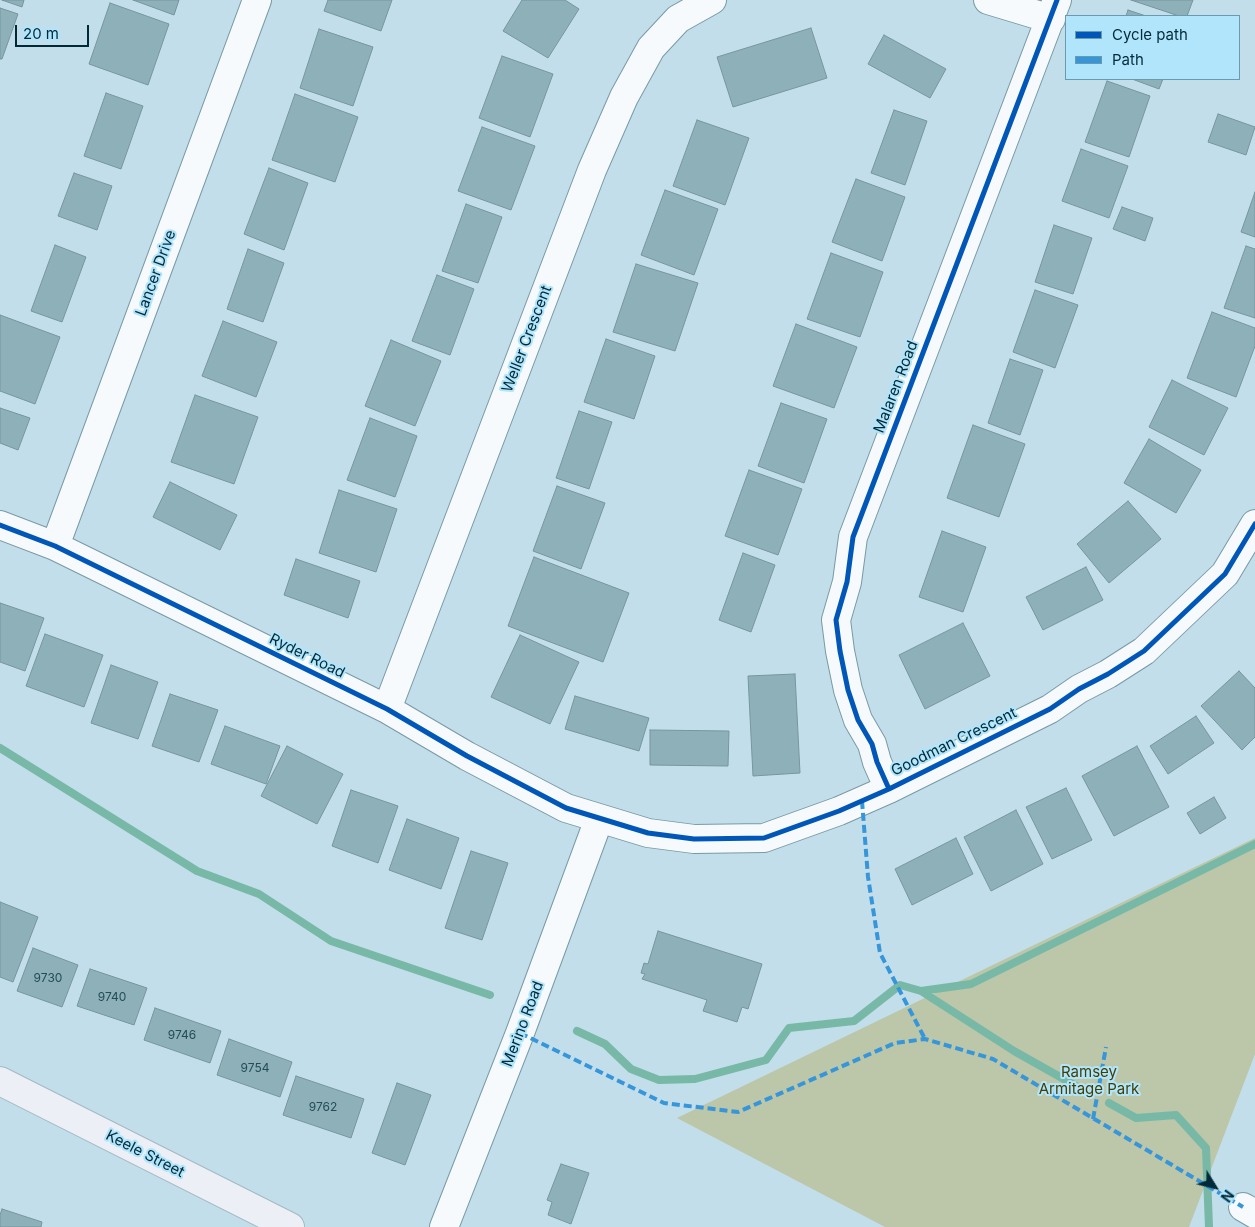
<!DOCTYPE html>
<html>
<head>
<meta charset="utf-8">
<style>
  body { margin:0 }
  #map { position:relative; width:1255px; height:1227px; overflow:hidden; background:#c2deea; font-family:Inter,sans-serif }
  canvas { display:block }
  .legend { position:absolute; left:1065px; top:15px; width:175px; height:65px; box-sizing:border-box; background:#b1e5fb; border:1px solid #6a9aad; margin:0; padding:6px 9px; list-style:none; font-size:15px; color:#002a38 }
  .legend li { display:flex; align-items:center; gap:10px; height:25px }
  .legend b { width:25px; border:1px solid #6a9aad }
  .north { position:absolute; left:1190px; top:1162px; width:50px; height:50px; -webkit-text-stroke:4px #b1e5fb; paint-order:stroke; rotate:126deg; font-size:14px; font-weight:700; line-height:20px; text-align:center; color:#002a38 }
  .north::after { content:''; display:block; margin:auto; width:18px; height:22px; background:#002a38; clip-path:polygon(50% 0,100% 100%,50% 72%,0 100%) }
  .scale { position:absolute; left:15px; top:25px; width:74px; height:22px; box-sizing:border-box; border:2px solid #002a38; border-top:0; padding-left:6px; font-size:15px; line-height:18px; white-space:nowrap; color:#002a38; -webkit-text-stroke:4px #b1e5fb; paint-order:stroke }
</style>
</head>
<body>
<div id="map">
<canvas width="1255" height="1227"></canvas>
<ul class="legend">
<li><b style="height:6px;background:#0057b8"></b>Cycle path</li>
<li><b style="height:6px;background:#3696d9"></b>Path</li>
</ul>
<div class="north">N</div>
<div class="scale">20 m</div>
</div>
<script>
const ctx = document.querySelector('canvas').getContext('2d');
ctx.lineJoin = 'round';
function fillPath(path, color) { ctx.fillStyle = color; ctx.fill(path, 'evenodd'); }
const poly = rows => new Path2D(rows.map(r => 'M' + r).join(''));
function stroke(path, color, width, dash) { ctx.strokeStyle = color; ctx.lineWidth = width; ctx.lineCap = dash ? 'butt' : 'round'; ctx.setLineDash(dash || []); ctx.stroke(path); }
function label(font, color, halo, rows, align = 'center') {
  ctx.font = font + ' Inter,sans-serif'; ctx.lineWidth = 4; ctx.setLineDash([]); ctx.textBaseline = 'middle'; ctx.strokeStyle = halo; ctx.fillStyle = color; for (const [text, x, y, turn = 0] of rows) {
    ctx.save(); ctx.translate(x, y); ctx.rotate((+turn || 0) * Math.PI / 180); ctx.textAlign = isNaN(turn) ? turn : align; if (halo) ctx.strokeText(text, 0, 0); ctx.fillText(text, 0, 0); ctx.restore();
  }
}
fillPath(poly([
  [1255,838,1255,1054,1189,1227,885,1227,677,1118]
]), '#bcc6a8');
stroke(poly([
  [0,748,197,871,259,894,331,941,490,995],
  [921,991,971,984,1255,844],
  [577,1031,605,1044,631,1069,659,1080,695,1079,766,1060,789,1028,854,1021,900,985,921,991,1014,1051,1085,1091],
  [1109,1103,1136,1118,1176,1115,1206,1148,1209,1227]
]), '#78b8a6', 8);
const building = poly([
  [2,0,24,0,22,7,2,0],
  [133,0,179,0,174,15,133,0],
  [328,0,392,0,381,31,324,11,328,0],
  [522,0,565,0,579,9,548,58,503,31,522,0],
  [1131,0,1193,0,1187,16,1179,16,1131,0],
  [110,3,169,24,148,85,89,64,110,3],
  [0,8,18,14,2,59,0,59,0,8],
  [1128,10,1146,16,1126,16,1128,10],
  [811,28,827,78,733,107,717,57,811,28],
  [319,29,373,47,353,106,300,88,319,29],
  [884,35,946,69,930,98,868,64,884,35],
  [502,56,553,74,530,137,479,118,502,56],
  [1132,79,1163,79,1159,89,1132,79],
  [1107,81,1150,96,1129,157,1085,142,1107,81],
  [106,93,143,106,121,169,84,156,106,93],
  [295,94,358,117,335,182,272,160,295,94],
  [894,110,927,121,905,185,871,173,894,110],
  [1218,114,1255,127,1246,155,1208,142,1218,114],
  [697,120,749,138,725,205,673,186,697,120],
  [482,127,535,146,511,210,458,191,482,127],
  [1081,149,1128,166,1109,218,1062,201,1081,149],
  [269,168,308,183,284,250,244,234,269,168],
  [74,173,112,186,97,230,58,216,74,173],
  [856,179,905,197,882,261,832,242,856,179],
  [665,190,718,209,694,275,641,255,665,190],
  [1255,192,1255,237,1241,232,1255,192],
  [466,204,502,217,478,283,442,271,466,204],
  [1122,207,1153,218,1145,241,1113,229,1122,207],
  [1054,225,1092,238,1073,294,1035,282,1054,225],
  [55,245,86,257,62,322,31,311,55,245],
  [1246,246,1255,249,1255,318,1224,308,1246,246],
  [248,249,284,263,263,322,227,309,248,249],
  [831,253,883,272,860,337,807,319,831,253],
  [636,264,698,283,675,351,613,332,636,264],
  [437,275,474,289,450,355,412,341,437,275],
  [1035,290,1078,305,1055,368,1013,352,1035,290],
  [1212,312,1255,328,1255,346,1236,397,1187,378,1212,312],
  [0,315,60,337,35,404,0,391,0,315],
  [223,321,277,342,256,397,202,376,223,321],
  [796,324,857,347,834,408,773,386,796,324],
  [606,339,655,356,634,419,584,402,606,339],
  [391,340,441,361,415,426,365,406,391,340],
  [1010,359,1043,370,1020,435,988,423,1010,359],
  [1172,380,1228,408,1204,455,1149,427,1172,380],
  [195,395,258,417,234,484,171,462,195,395],
  [781,403,827,419,804,483,758,466,781,403],
  [0,408,30,418,18,450,0,443,0,408],
  [579,411,612,422,589,489,556,478,579,411],
  [370,418,417,436,395,497,347,480,370,418],
  [973,425,1025,444,999,517,947,498,973,425],
  [1149,439,1201,470,1176,513,1124,483,1149,439],
  [749,470,802,489,778,555,725,536,749,470],
  [170,482,237,515,220,550,153,517,170,482],
  [557,486,605,503,581,569,533,551,557,486],
  [339,490,397,509,376,572,319,553,339,490],
  [1128,501,1161,539,1109,583,1077,544,1128,501],
  [942,531,986,547,963,612,919,597,942,531],
  [743,553,775,565,751,632,719,620,743,553],
  [534,557,629,593,603,662,508,626,534,557],
  [296,559,360,581,348,618,284,595,296,559],
  [1086,567,1103,600,1043,630,1026,597,1086,567],
  [0,603,44,618,25,671,0,662,0,603],
  [963,623,990,676,925,709,899,655,963,623],
  [45,634,103,655,84,707,26,686,45,634],
  [520,635,579,662,550,724,491,697,520,635],
  [111,665,158,682,138,739,91,723,111,665],
  [1239,671,1255,688,1255,737,1242,750,1201,706,1239,671],
  [795,674,800,773,753,776,748,676,795,674],
  [170,694,218,710,199,762,152,746,170,694],
  [575,696,649,718,639,751,565,729,575,696],
  [1196,716,1214,743,1168,774,1150,746,1196,716],
  [225,726,280,746,266,784,211,764,225,726],
  [650,730,729,731,728,766,650,765,650,730],
  [287,746,343,774,317,824,261,796,287,746],
  [1137,746,1169,807,1114,836,1082,776,1137,746],
  [1066,788,1092,840,1052,859,1026,807,1066,788],
  [351,790,398,806,378,863,332,846,351,790],
  [1214,797,1226,818,1200,834,1187,813,1214,797],
  [1016,810,1043,864,991,891,964,837,1016,810],
  [407,819,459,838,441,889,389,870,407,819],
  [956,838,973,874,912,905,895,869,956,838],
  [471,851,508,863,482,940,445,928,471,851],
  [0,902,38,917,13,982,0,977,0,902],
  [658,931,762,964,748,1009,742,1007,737,1022,703,1011,707,1000,642,979,645,974,641,973,644,963,648,964,658,931],
  [33,948,78,965,62,1007,17,991,33,948],
  [90,969,147,988,134,1025,77,1006,90,969],
  [155,1008,221,1031,210,1063,144,1040,155,1008],
  [229,1039,292,1062,280,1097,217,1075,229,1039],
  [296,1076,364,1099,351,1138,283,1115,296,1076],
  [397,1083,431,1095,405,1165,372,1153,397,1083],
  [561,1164,589,1173,571,1224,548,1215,552,1202,547,1200,561,1164],
  [2,1209,42,1222,41,1227,0,1227,0,1215,2,1209]
]);
fillPath(building, '#8eb1b9');
stroke(building, '#77959d', 1);
const minor = poly([
  [988,0,1051,19],
  [0,525,55,546,387,709,467,756,566,808,648,833,694,839,764,838,839,811,889,789,1050,709,1079,689,1108,674,1144,651,1225,574,1255,524],
  [55,546,257,0],
  [387,709,592,170,624,97,651,48,678,19,712,0],
  [889,789,877,762,872,744,858,720,848,690,840,651,836,620,847,582,853,537,1057,0],
  [1243,1207,1255,1214],
  [444,1227,520,1033,599,819]
]);
const major = poly([
  [0,1081,290,1227]
]);
stroke(minor, '#789aa6', 30);
stroke(major, '#a4b9c1', 30);
stroke(minor, '#f6fafc', 28);
stroke(major, '#ecf0f6', 28);
stroke(poly([
  [862,801,868,877,880,953,925,1039],
  [520,1033,664,1103,738,1112,895,1043,925,1039,993,1059,1243,1207],
  [1093,1119,1106,1047]
]), '#3696d9', 4, [8, 4]);
stroke(poly([
  [0,525,55,546,387,709,467,756,566,808,648,833,694,839,764,838,839,811,889,789,1050,709,1079,689,1108,674,1144,651,1225,574,1255,524],
  [889,789,877,762,872,744,858,720,848,690,840,651,836,620,847,582,853,537,1057,0]
]), '#0057b8', 5);
label('12px', '#244c58', null, [
  ["9730",48,978],
  ["9740",112,997],
  ["9746",182,1035],
  ["9754",255,1068],
  ["9762",323,1107]
]);
label('15px', '#002a38', '#b1e5fb', [
  ["Lancer Drive",156,273,-70],
  ["Weller Crescent",527,339,-69],
  ["Malaren Road",896,387,-69],
  ["Ryder Road",307,656,26],
  ["Goodman Crescent",954,742,-26],
  ["Merino Road",523,1024,-69],
  ["Keele Street",145,1154,27]
]);
label('15px', '#423e03', '#b1e5fb', [
  ["Ramsey",1089,1072],
  ["Armitage Park",1089,1089]
]);
</script>
</body>
</html>
